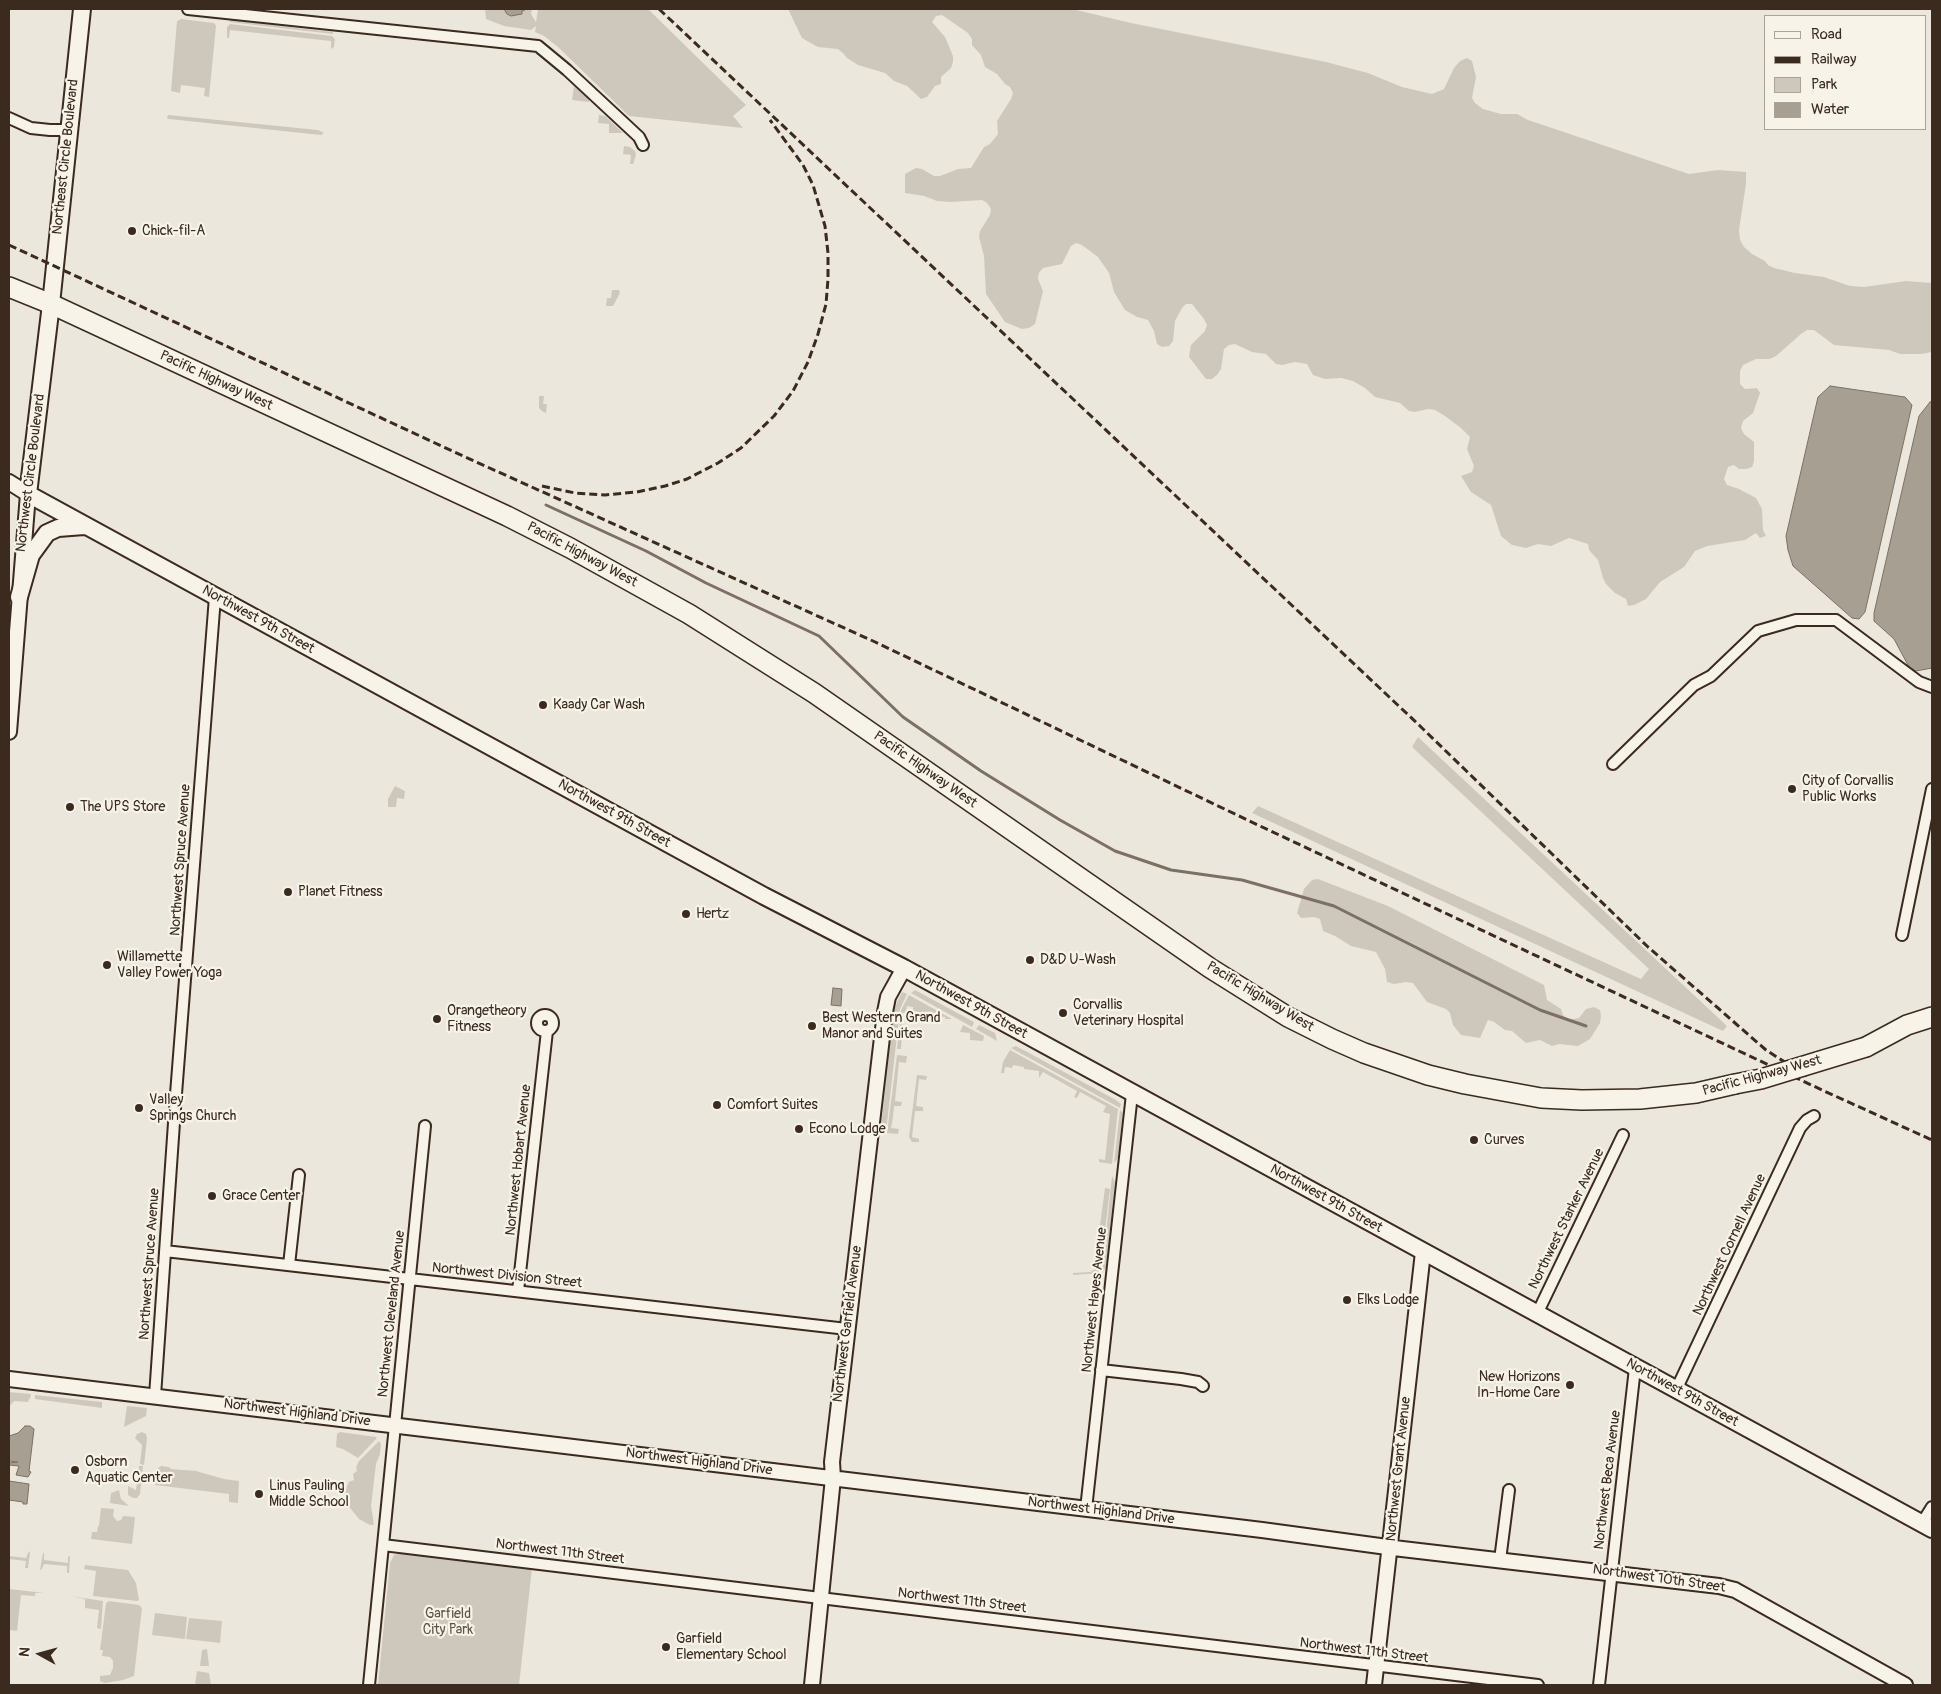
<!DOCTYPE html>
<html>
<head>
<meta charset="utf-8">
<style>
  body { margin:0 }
  #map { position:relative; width:1941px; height:1694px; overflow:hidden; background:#ece7dc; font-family:Pangolin,sans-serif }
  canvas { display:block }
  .frame { position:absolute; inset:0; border:10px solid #3b2a1e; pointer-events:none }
  .legend { position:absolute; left:1764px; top:15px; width:162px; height:115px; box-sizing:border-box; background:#f7f3e8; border:1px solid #aca397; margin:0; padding:6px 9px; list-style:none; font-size:15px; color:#3b2a1e }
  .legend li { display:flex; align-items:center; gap:10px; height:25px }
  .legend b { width:25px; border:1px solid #aca397 }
  .north { position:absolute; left:15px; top:1629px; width:50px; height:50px; -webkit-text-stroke:4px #f7f3e8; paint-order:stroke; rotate:277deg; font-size:14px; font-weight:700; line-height:20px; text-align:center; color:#3b2a1e }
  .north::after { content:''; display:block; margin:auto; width:18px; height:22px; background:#3b2a1e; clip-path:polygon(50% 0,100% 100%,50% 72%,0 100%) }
</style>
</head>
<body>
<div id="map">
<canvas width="1941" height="1694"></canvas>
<div class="frame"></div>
<ul class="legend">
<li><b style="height:6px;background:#f7f3e8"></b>Road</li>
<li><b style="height:6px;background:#3b2a1e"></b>Railway</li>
<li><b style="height:14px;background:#cec8bc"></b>Park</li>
<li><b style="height:14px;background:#a89f93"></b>Water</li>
</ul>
<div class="north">N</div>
</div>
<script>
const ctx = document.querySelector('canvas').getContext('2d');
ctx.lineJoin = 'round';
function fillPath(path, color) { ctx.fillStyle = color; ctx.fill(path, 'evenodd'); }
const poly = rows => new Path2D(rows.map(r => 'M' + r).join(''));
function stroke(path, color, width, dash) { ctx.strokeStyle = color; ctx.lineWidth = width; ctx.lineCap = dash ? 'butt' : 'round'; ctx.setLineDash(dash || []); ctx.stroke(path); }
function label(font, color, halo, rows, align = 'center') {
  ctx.font = font + ' Pangolin,sans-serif'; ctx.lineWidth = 4.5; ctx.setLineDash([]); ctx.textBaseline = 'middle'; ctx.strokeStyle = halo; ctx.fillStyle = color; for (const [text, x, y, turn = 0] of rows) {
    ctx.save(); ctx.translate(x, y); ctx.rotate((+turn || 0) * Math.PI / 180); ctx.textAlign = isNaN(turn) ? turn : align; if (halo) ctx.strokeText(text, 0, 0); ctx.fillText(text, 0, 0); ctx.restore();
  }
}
fillPath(poly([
  [485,9,522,10,532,9,531,14,536,22,538,9,648,9,746,105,733,116,743,128,629,116,557,46,544,36,535,32,536,26,531,30,504,26,486,19],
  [788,9,1072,9,1131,23,1326,62,1368,73,1402,87,1432,94,1444,89,1454,68,1460,61,1467,58,1472,61,1476,77,1472,98,1475,103,1483,109,1501,114,1517,114,1528,120,1689,174,1718,170,1746,172,1746,184,1739,230,1740,240,1744,247,1752,254,1765,261,1768,265,1774,268,1795,273,1824,277,1850,286,1864,287,1906,281,1932,283,1932,352,1921,354,1900,354,1889,350,1834,345,1814,330,1807,330,1801,334,1776,356,1770,359,1756,359,1743,365,1740,371,1740,384,1745,389,1757,388,1760,393,1753,413,1743,421,1741,428,1744,434,1754,442,1754,461,1752,467,1746,469,1739,469,1734,465,1728,467,1724,479,1727,485,1739,489,1756,498,1762,509,1763,530,1766,536,1760,538,1756,533,1745,540,1707,546,1695,551,1684,567,1660,582,1646,599,1634,605,1628,606,1626,599,1615,593,1606,584,1603,578,1598,560,1589,550,1588,544,1569,538,1551,546,1538,544,1526,548,1512,545,1501,536,1491,505,1471,492,1461,476,1472,472,1474,466,1467,449,1470,437,1461,428,1445,416,1435,410,1428,409,1415,412,1409,411,1400,403,1375,397,1365,388,1353,381,1341,378,1325,379,1313,375,1307,364,1295,362,1282,365,1276,364,1266,354,1252,352,1235,344,1229,345,1224,349,1221,369,1217,375,1212,379,1206,379,1189,357,1191,345,1205,331,1207,325,1204,319,1192,304,1186,304,1182,308,1175,321,1173,341,1169,346,1162,347,1157,344,1154,331,1148,320,1137,317,1125,310,1114,292,1109,273,1098,257,1082,245,1076,243,1071,246,1062,264,1043,268,1039,273,1038,279,1043,291,1035,324,1029,328,1022,329,1005,322,986,294,984,256,979,237,980,231,990,215,991,209,987,203,982,200,951,202,937,201,924,196,905,193,905,174,916,168,922,169,934,176,940,176,958,169,971,168,984,147,990,144,998,134,997,121,1011,99,1013,93,1010,87,1005,84,997,74,985,67,981,55,972,45,972,39,968,33,942,15,936,16,932,22,945,37,953,56,953,62,951,68,941,77,941,84,935,86,927,97,921,99,907,86,894,81,885,73,858,65,847,58,843,53,838,49,818,47,807,41,802,38],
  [181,19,214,23,216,26,209,97,204,96,205,88,181,85,180,93,171,91,177,21],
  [231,20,296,28,333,32,333,34,229,22],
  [230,24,332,36,335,39,334,47,331,49,331,41,230,30,229,38,227,38,227,27],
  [574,86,589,99,589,102,572,100],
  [168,115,318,130,324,133,321,135,169,119,167,118],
  [599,115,605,116,623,133,609,133,609,124,598,123],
  [624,146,630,147,635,151,636,155,633,164,630,164,631,155,623,154],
  [612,290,619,290,620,293,613,306,606,306,607,298,611,298],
  [539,396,544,396,543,404,547,404,546,413,542,411,539,408],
  [1418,737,1727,1026,1723,1031,1252,813,1258,806,1641,979,1649,969,1412,747],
  [395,786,405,791,404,799,397,798,396,807,388,807,388,799],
  [1318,879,1388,906,1544,985,1547,1000,1561,1009,1563,1015,1567,1020,1579,1018,1586,1009,1594,1007,1600,1010,1601,1016,1600,1023,1590,1039,1578,1046,1559,1044,1552,1046,1540,1040,1526,1043,1512,1031,1505,1030,1494,1022,1488,1020,1480,1038,1461,1035,1453,1025,1450,1013,1446,1009,1427,1002,1413,983,1406,982,1394,984,1387,982,1385,969,1376,952,1351,946,1335,936,1323,931,1320,919,1314,917,1301,918,1297,913,1304,889,1312,880],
  [915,990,974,1022,972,1027,911,993],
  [902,992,907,994,900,1009,886,1132,881,1127,894,1009],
  [909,995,952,1019,945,1019,945,1017,913,1011,913,1007,907,1006,906,1013,903,1013,901,1049,897,1049,901,1010],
  [963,1025,984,1036,983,1041,970,1040,970,1033,960,1032],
  [979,1025,995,1033,997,1041,976,1029],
  [1016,1046,1116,1100,1121,1104,1120,1108,1011,1048],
  [1010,1050,1118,1109,1112,1164,1099,1162,1099,1159,1105,1160,1110,1114,1103,1112,1106,1106,1080,1092,1077,1098,1074,1097,1077,1091,1043,1072,1039,1078,1039,1071,1024,1069,1024,1067,1013,1065,1012,1068,1005,1067,1004,1073,1001,1073,1003,1062],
  [897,1055,907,1056,906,1063,899,1062,895,1101,902,1102,901,1106,894,1106,893,1117,891,1128,899,1129,898,1134,887,1133],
  [917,1075,927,1076,926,1080,919,1079,916,1106,923,1107,923,1111,915,1111,912,1137,919,1139,919,1142,912,1142,909,1137],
  [1120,1110,1123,1113,1118,1158,1114,1163],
  [1112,1176,1115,1182,1106,1268,1102,1273],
  [1105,1188,1110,1189,1100,1273,1073,1275,1073,1273,1090,1272,1094,1270],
  [9,1392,31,1394,30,1399,26,1398,29,1399,28,1402,14,1401,9,1407],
  [35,1395,102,1402,102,1408,35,1399],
  [127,1406,147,1408,146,1416,124,1427],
  [142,1432,146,1434,147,1438,144,1465,140,1464,142,1445,135,1438,137,1434],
  [340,1432,376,1437,377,1438,358,1458,343,1449,336,1447,337,1434],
  [379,1441,381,1444,380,1454,376,1464,371,1506,374,1525,370,1525,359,1519,347,1504,344,1493,349,1482,354,1480,353,1474,357,1471,356,1467,359,1461],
  [139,1466,143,1466,140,1494,137,1498,133,1498,128,1495,128,1486,136,1490],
  [161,1466,169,1467,171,1469,196,1471,224,1479,239,1481,238,1503,229,1502,229,1494,155,1485,157,1469],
  [119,1490,121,1499,129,1506,110,1503,111,1493],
  [101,1508,114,1509,113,1516,117,1521,121,1520,123,1516,135,1517,132,1544,91,1539,92,1532,97,1532,98,1526,99,1526],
  [29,1551,30,1553,28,1568,25,1568,26,1561,9,1559,9,1556,26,1558],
  [43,1553,44,1553,44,1560,68,1563,68,1557,70,1556,69,1573,67,1573,67,1566,44,1564,42,1569,40,1570],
  [400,1553,532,1568,519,1685,378,1685,390,1563,394,1555],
  [85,1565,128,1570,136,1583,139,1600,137,1601,93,1596,96,1571,84,1569],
  [9,1589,44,1593,35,1593,35,1596,21,1595,17,1631,9,1630],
  [70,1596,103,1601,101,1629,97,1628,99,1610,85,1608,85,1599],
  [109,1601,139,1605,142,1608,134,1676,123,1680,105,1683,100,1681,100,1676,110,1675,113,1668,113,1661,110,1657,102,1656,103,1650,100,1650,106,1603],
  [155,1613,187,1617,185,1639,152,1635],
  [189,1618,222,1621,220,1643,186,1639],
  [207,1649,209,1666,200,1666,202,1650],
  [197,1671,209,1673,211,1685,195,1685]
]), '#cec8bc');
const water = poly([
  [504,9,527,9,522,11,522,14,511,16,507,14,504,9],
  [1830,386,1905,397,1912,405,1865,612,1859,619,1852,618,1793,566,1788,550,1786,536,1818,397,1830,386],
  [1930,402,1932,402,1932,668,1916,671,1909,667,1894,639,1874,621,1874,613,1919,416,1930,402],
  [833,988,842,989,841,1006,831,1005,833,988],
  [25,1426,30,1426,34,1429,29,1471,31,1472,28,1477,16,1475,19,1466,9,1465,9,1463,18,1462,9,1461,9,1436,18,1433,25,1426],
  [9,1481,29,1484,27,1504,23,1504,23,1502,9,1500,9,1481]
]);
fillPath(water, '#a89f93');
stroke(water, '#7c7064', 1);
stroke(poly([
  [546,505,646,551,706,583,819,636,903,717,981,771,1060,820,1115,851,1171,870,1242,880,1334,906,1540,1010,1586,1026]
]), '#7c7064', 3);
const street = poly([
  [188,9,538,46,567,70,639,137,643,145],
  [9,118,31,128,50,130,69,130],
  [1613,764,1694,685,1711,676,1758,631,1796,620,1836,620,1919,682,1932,687],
  [1902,935,1932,789],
  '537 1023a8 8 0 1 1 16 0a8 8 0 1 1-16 0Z',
  [165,1251,847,1329],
  [289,1265,299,1175],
  [518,1291,547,1031],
  [1537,1314,1623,1135],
  [1101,1370,1181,1379,1198,1382,1203,1386],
  [1676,1390,1800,1128,1807,1120,1814,1116],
  [155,1396,176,1094,215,597],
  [1086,1509,1132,1094],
  [1922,1523,1932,1507],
  [383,1545,1538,1685],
  [1500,1560,1509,1490],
  [369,1685,425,1126],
  [1599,1685,1635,1368]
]);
const secondary = poly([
  [9,482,28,494,9,732],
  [9,1379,1262,1530,1402,1549,1719,1586,1735,1590,1905,1685],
  [812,1685,833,1478,832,1462,885,1012,888,997,904,968],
  [1374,1685,1423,1252]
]);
const primary = poly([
  [82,9,51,304,28,494,764,896,904,968,1932,1529],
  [19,597,31,555,47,533,58,528,84,526]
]);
const highway = poly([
  [9,287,51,304,507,516,570,548,689,614,814,693,1210,968,1288,1017,1332,1039,1364,1053,1428,1075,1465,1084,1541,1098,1582,1100,1640,1099,1696,1093,1735,1084],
  [1866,1047,1907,1025,1932,1017]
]);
stroke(street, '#3b2a1e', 14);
stroke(secondary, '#3b2a1e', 18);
stroke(primary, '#3b2a1e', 20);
stroke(highway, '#3b2a1e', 22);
stroke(street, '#f7f3e8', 10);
stroke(secondary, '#f7f3e8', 14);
stroke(primary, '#f7f3e8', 16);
stroke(highway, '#f7f3e8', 19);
stroke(poly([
  [659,9,1420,726,1648,947,1766,1050,1808,1077],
  [9,245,463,456,873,641,1260,826,1822,1090,1932,1140],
  [542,486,575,493,605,495,637,492,665,486,687,479,718,463,741,448,774,416,793,391,808,362,818,334,826,304,828,279,828,253,825,226,813,185,803,165,770,120]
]), '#3b2a1e', 3, [8, 4]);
const highwayBridge = poly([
  [1735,1084,1761,1079,1866,1047]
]);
stroke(highwayBridge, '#3b2a1e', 22, []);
stroke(highwayBridge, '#f7f3e8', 19);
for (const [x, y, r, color] of [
  [132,231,5,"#3b2a1e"],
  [543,705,5,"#3b2a1e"],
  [1792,789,5,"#3b2a1e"],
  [70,807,5,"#3b2a1e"],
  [288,892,5,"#3b2a1e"],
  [686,914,5,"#3b2a1e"],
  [1030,960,5,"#3b2a1e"],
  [107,965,5,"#3b2a1e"],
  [1063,1013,5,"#3b2a1e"],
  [437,1019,5,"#3b2a1e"],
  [812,1026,5,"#3b2a1e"],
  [717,1105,5,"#3b2a1e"],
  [139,1108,5,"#3b2a1e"],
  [799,1129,5,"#3b2a1e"],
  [1474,1140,5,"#3b2a1e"],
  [212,1196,5,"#3b2a1e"],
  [1347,1300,5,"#3b2a1e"],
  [1570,1385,5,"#3b2a1e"],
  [75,1470,5,"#3b2a1e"],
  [259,1494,5,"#3b2a1e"],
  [666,1647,5,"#3b2a1e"]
]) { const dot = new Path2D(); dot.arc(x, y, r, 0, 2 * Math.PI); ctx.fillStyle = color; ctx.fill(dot); stroke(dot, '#f7f3e8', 2); }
label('14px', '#3b2a1e', '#f7f3e8', [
  ["Northeast Circle Boulevard",66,157,-84],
  ["Pacific Highway West",216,381,25],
  ["Northwest Circle Boulevard",31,473,-83],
  ["Pacific Highway West",582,555,28],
  ["Northwest 9th Street",258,620,29],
  ["Pacific Highway West",925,770,35],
  ["Northwest 9th Street",614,814,29],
  ["Northwest Spruce Avenue",181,860,-86],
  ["Pacific Highway West",1260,997,31],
  ["Northwest 9th Street",971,1005,29],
  ["Pacific Highway West",1762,1076,-15],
  ["Northwest Hobart Avenue",519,1160,-84],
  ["Northwest 9th Street",1326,1199,29],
  ["Northwest Starker Avenue",1567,1219,-64],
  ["Northwest Cornell Avenue",1730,1245,-65],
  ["Northwest Spruce Avenue",150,1264,-86],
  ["Northwest Division Street",507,1276,6],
  ["Northwest Hayes Avenue",1095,1300,-84],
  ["Northwest Cleveland Avenue",392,1314,-84],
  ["Northwest Garfield Avenue",848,1324,-83],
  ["Northwest 9th Street",1682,1393,29],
  ["Northwest Highland Drive",297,1413,7],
  ["Northwest Highland Drive",699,1462,7],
  ["Northwest Grant Avenue",1399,1469,-84],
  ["Northwest Beca Avenue",1608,1480,-83],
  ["Northwest Highland Drive",1101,1511,7],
  ["Northwest 11th Street",560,1552,7],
  ["Northwest 10th Street",1659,1579,8],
  ["Northwest 11th Street",962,1601,7],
  ["Northwest 11th Street",1364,1651,7]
]);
label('14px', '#3b2a1e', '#f7f3e8', [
  ["Chick-fil-A",142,231],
  ["Kaady Car Wash",553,705],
  ["City of Corvallis",1802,781],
  ["Public Works",1802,797],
  ["The UPS Store",80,807],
  ["Planet Fitness",298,892],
  ["Hertz",696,914],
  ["Willamette",117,957],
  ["Valley Power Yoga",117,973],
  ["D&D U-Wash",1040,960],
  ["Corvallis",1073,1005],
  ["Veterinary Hospital",1073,1021],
  ["Orangetheory",447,1011],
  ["Fitness",447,1027],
  ["Best Western Grand",822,1018],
  ["Manor and Suites",822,1034],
  ["Valley",149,1100],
  ["Springs Church",149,1116],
  ["Comfort Suites",727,1105],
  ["Econo Lodge",809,1129],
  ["Curves",1484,1140],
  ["Grace Center",222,1196],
  ["Elks Lodge",1357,1300],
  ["New Horizons",1560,1377,"right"],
  ["In-Home Care",1560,1393,"right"],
  ["Osborn",85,1462],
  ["Aquatic Center",85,1478],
  ["Linus Pauling",269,1486],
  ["Middle School",269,1502],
  ["Garfield",676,1639],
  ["Elementary School",676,1655]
], 'left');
label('14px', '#605246', '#f7f3e8', [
  ["Garfield",448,1614],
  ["City Park",448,1630]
]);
</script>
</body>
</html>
